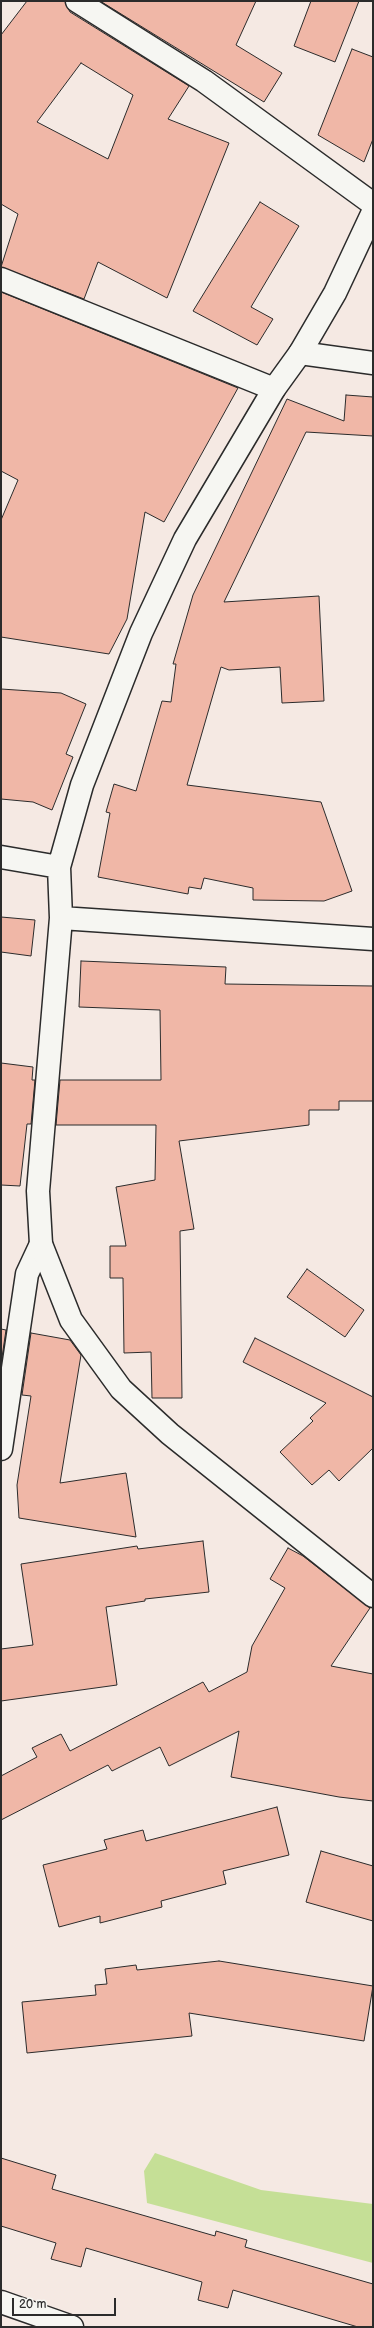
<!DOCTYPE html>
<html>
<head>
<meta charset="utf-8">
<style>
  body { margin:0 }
  #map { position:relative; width:374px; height:2328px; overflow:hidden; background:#f5e9e3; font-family:"Balsamiq Sans",sans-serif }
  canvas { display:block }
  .frame { position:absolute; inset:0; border:2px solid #2b2b2b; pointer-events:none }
  .scale { position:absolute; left:12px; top:2298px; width:104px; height:18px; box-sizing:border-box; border:2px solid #2b2b2b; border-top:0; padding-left:5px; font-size:12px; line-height:14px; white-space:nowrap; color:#2b2b2b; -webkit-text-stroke:3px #f6f6f2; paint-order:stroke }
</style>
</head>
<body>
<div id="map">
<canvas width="374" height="2328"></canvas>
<div class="frame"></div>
<div class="scale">20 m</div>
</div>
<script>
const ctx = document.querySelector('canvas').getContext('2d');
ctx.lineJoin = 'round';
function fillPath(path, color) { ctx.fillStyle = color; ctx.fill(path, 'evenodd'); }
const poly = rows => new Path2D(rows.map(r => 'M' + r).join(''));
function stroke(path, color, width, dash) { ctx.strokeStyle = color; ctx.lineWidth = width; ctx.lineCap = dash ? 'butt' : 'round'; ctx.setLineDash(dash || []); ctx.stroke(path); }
fillPath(poly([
  [155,2153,261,2190,373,2204,373,2263,147,2203,144,2171]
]), '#c5df96');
const building = poly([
  [27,1,65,1,70,12,189,86,168,119,229,143,167,298,98,262,84,299,1,267,18,214,1,204,1,35,27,1],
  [81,63,133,95,108,159,37,122,81,63],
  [100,1,256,1,236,45,282,73,264,102,100,1],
  [311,1,359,1,335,62,294,46,311,1],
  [352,49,373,57,373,139,364,162,318,135,352,49],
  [260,202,299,226,251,307,273,319,257,345,193,311,260,202],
  [1,292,238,388,164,522,145,512,127,619,109,654,1,637,1,520,18,480,1,471,1,292],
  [346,395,373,397,373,436,306,432,224,602,319,596,324,701,282,703,280,667,229,670,221,667,187,785,321,802,352,891,324,901,253,900,253,888,204,878,201,889,189,887,188,894,98,877,110,813,106,812,114,784,136,791,162,701,171,702,176,664,173,664,193,595,287,399,344,421,346,395],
  [1,689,61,693,86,704,66,754,73,757,52,810,33,802,1,799,1,689],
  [1,917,35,920,31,956,1,952,1,917],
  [81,961,226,967,225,984,373,986,373,1101,339,1101,339,1110,309,1110,309,1125,179,1141,194,1229,180,1231,182,1398,152,1398,151,1352,124,1353,123,1278,110,1278,110,1246,126,1246,116,1187,155,1180,156,1125,56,1125,60,1080,161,1080,160,1010,79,1007,81,961],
  [1,1063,33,1067,32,1080,35,1080,31,1124,27,1124,20,1186,1,1185,1,1063],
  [307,1269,364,1310,345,1337,287,1297,307,1269],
  [1,1329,6,1330,1,1364,1,1329],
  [31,1333,70,1340,81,1355,60,1483,126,1473,136,1537,19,1518,17,1485,31,1396,22,1395,31,1333],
  [255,1338,373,1397,373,1448,339,1481,329,1470,312,1485,280,1452,313,1421,310,1418,326,1403,243,1362,255,1338],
  [203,1541,209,1592,145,1599,145,1601,106,1607,117,1685,1,1701,1,1649,33,1645,21,1564,137,1546,138,1549,203,1541],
  [288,1548,303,1556,370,1608,331,1666,373,1674,373,1801,339,1797,231,1777,239,1731,169,1766,160,1747,112,1771,108,1765,1,1820,1,1776,37,1757,32,1748,61,1734,70,1751,203,1682,209,1692,247,1672,252,1646,285,1588,270,1579,288,1548],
  [277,1807,289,1855,223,1871,226,1884,161,1901,162,1907,100,1923,100,1916,59,1927,43,1865,107,1849,104,1840,143,1830,146,1841,277,1807],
  [321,1851,373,1866,373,1921,306,1902,321,1851],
  [219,1961,373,1986,364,2041,189,2013,192,2036,27,2053,22,2002,96,1995,95,1985,107,1984,105,1969,136,1965,137,1970,219,1961],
  [1,2158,56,2175,52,2189,215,2236,216,2231,247,2240,245,2247,373,2284,373,2327,358,2327,233,2290,228,2308,198,2300,202,2282,86,2248,81,2267,51,2259,56,2243,1,2226,1,2158]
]);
fillPath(building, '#f0b7a7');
stroke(building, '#2b2b2b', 1);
const minor = poly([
  [77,1,204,81,373,204],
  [1,279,274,389],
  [300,353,373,363],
  [1,1449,27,1274,41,1244],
  [1,2302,72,2327]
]);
const tertiary = poly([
  [373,212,335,293,300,353,274,389,185,539,141,633,82,785,59,867,61,918,38,1191,41,1244,71,1320,121,1389,170,1434,373,1596],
  [1,857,59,867],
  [61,918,373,939]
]);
stroke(minor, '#2b2b2b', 25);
stroke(tertiary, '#2b2b2b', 25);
stroke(minor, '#f6f6f2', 22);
stroke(tertiary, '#f6f6f2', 22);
</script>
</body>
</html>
